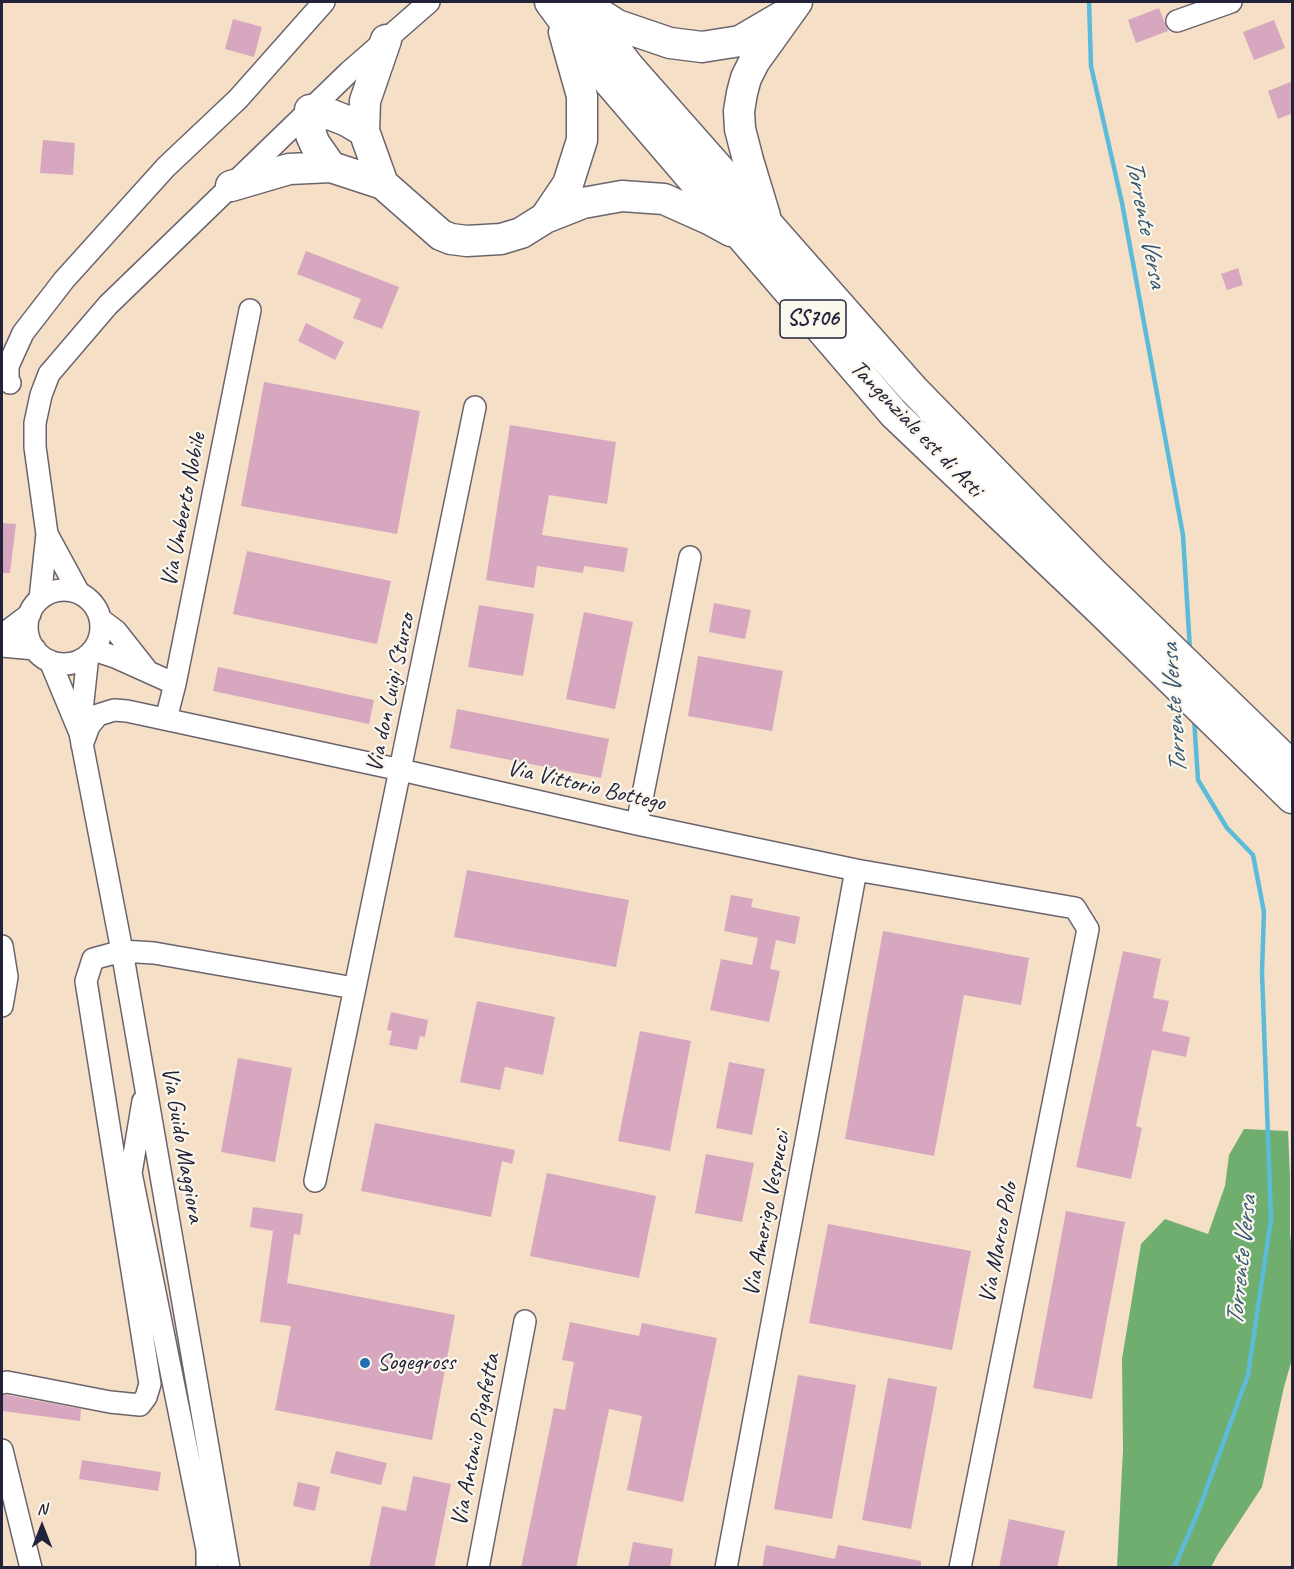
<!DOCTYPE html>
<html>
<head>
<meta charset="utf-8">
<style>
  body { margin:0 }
  #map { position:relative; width:1294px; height:1569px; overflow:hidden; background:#f5e0c7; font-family:Caveat,sans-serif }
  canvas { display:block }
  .frame { position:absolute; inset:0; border:3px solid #22223b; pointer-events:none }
  .north { position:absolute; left:12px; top:1497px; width:60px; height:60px; -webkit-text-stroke:4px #fbf7ec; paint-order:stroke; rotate:0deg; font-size:16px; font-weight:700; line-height:24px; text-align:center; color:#22223b }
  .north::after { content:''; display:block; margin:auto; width:21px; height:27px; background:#22223b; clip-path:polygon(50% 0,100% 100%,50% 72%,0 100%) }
</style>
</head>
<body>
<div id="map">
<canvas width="1294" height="1569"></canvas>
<div class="frame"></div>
<div class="north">N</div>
</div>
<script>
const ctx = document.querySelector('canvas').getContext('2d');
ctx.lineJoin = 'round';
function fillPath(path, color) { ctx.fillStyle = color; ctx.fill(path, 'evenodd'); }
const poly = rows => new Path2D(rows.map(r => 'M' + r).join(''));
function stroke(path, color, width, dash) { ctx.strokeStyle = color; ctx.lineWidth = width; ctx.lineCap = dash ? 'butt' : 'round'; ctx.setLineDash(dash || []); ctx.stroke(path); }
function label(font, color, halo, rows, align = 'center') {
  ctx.font = font + ' Caveat,sans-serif'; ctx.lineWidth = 4.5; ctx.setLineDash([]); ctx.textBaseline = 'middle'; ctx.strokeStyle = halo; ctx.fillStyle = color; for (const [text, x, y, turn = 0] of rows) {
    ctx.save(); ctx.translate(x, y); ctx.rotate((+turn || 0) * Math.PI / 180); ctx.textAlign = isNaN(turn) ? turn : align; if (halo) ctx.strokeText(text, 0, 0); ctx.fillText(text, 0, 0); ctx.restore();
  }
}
fillPath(poly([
  [1244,1129,1288,1131,1290,1177,1290,1235,1292,1249,1292,1359,1284,1387,1262,1487,1218,1554,1211,1567,1117,1567,1123,1450,1122,1359,1141,1244,1165,1219,1208,1234,1225,1186,1229,1155]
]), '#70ae6f');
stroke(poly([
  [1089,2,1091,66,1122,203,1183,535,1190,650],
  [1174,1568,1198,1512,1248,1375,1271,1219,1262,972,1264,912,1253,855,1227,828,1198,780,1194,718]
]), '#5bbbd9', 4.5);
fillPath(poly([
  [1159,8,1168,31,1136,43,1128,20],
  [233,19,262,27,254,57,225,49],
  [1274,20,1285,48,1254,60,1243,32],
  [1293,81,1293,113,1278,119,1268,91],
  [43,140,75,143,73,175,40,173],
  [306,251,399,287,382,329,353,318,361,299,297,274],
  [1238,268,1243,285,1227,290,1221,274],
  [306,323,344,342,335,360,298,341],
  [264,382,420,411,397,534,241,506],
  [510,425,616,442,607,504,549,495,542,535,628,548,624,572,584,566,583,573,537,566,534,588,486,580],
  [2,523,16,524,10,573,2,573],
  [247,551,391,581,377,644,233,614],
  [714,603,751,610,745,639,709,632],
  [479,605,534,614,523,676,468,667],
  [584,612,633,622,615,709,566,699],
  [698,656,783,671,772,731,688,716],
  [218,667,374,700,369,724,213,691],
  [457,709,609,739,601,778,450,748],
  [467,870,629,900,616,967,454,937],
  [731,895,753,899,751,907,800,917,795,944,776,940,770,969,780,971,769,1022,710,1010,721,959,752,965,758,938,724,931],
  [883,931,1029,958,1021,1005,964,995,934,1156,845,1139],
  [1123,951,1161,959,1153,998,1169,1001,1162,1031,1190,1037,1186,1057,1152,1050,1136,1126,1142,1128,1131,1179,1076,1167],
  [477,1001,555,1017,543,1075,505,1067,500,1090,460,1082],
  [391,1012,428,1020,425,1037,420,1036,417,1050,389,1045,392,1031,387,1030],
  [640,1031,691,1041,670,1151,618,1141],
  [238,1058,292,1068,275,1162,221,1152],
  [729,1062,765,1069,752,1135,716,1128],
  [375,1123,515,1150,512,1164,502,1161,491,1217,361,1191],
  [706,1154,754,1163,742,1222,695,1213],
  [547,1173,656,1196,639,1278,530,1256],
  [253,1207,303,1214,300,1235,294,1234,287,1283,455,1315,432,1440,275,1410,291,1326,260,1322,273,1231,250,1227],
  [1066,1211,1125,1222,1092,1399,1033,1388],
  [828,1224,971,1251,952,1350,809,1323],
  [570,1322,639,1336,642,1323,717,1338,683,1502,627,1490,642,1416,609,1409,576,1568,521,1568,554,1408,565,1410,574,1362,562,1360],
  [798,1375,856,1385,832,1519,774,1509],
  [888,1378,937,1387,911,1529,862,1520],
  [2,1395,7,1395,81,1409,80,1421,2,1411],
  [336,1451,387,1463,381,1485,330,1473],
  [82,1460,161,1472,158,1491,79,1479],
  [413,1476,451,1484,434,1568,369,1568,382,1506,406,1511],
  [298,1482,320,1487,315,1511,293,1506],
  [1009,1519,1065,1531,1057,1568,999,1568],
  [633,1542,673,1549,670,1568,628,1568],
  [766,1545,835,1559,838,1545,921,1561,921,1568,762,1568]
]), '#d7a7bf');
const minor = poly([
  [1177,21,1231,2],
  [10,383,8,381,8,366,23,333,64,280,166,167,238,99,324,2],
  [47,534,79,593],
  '27 627a37 37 0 1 1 74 0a37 37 0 1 1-74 0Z',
  [40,599,47,534,35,447,35,423,41,395,49,374,108,305,349,72,429,2],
  [100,619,116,631,146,669],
  [2,635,30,614],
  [2,646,35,649],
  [94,650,115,657,175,684],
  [50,661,80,733,122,951,229,1568],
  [166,719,175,684,250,310],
  [80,729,88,655],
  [82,745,89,726,98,715,114,710,127,711,401,770,637,824,856,870,1075,908,1088,929,960,1568],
  [637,824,690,557],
  [2,946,7,977,2,1006],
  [143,1101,131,1173,207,1550,207,1568],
  [315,1181,475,407],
  [2,1383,7,1382,110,1402,140,1405,146,1397,150,1384,86,981,93,959,122,951,154,953,354,988],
  [2,1450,31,1568],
  [478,1568,525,1321],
  [726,1568,809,1126,856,870]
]);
const highway = poly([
  [550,2,610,83,894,414,1102,612,1292,798],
  [579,2,629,67,913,389,1092,572,1292,766],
  [592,9,617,25,670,43,702,47,740,41,781,17],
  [331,167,315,144,311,135,310,110,332,115,347,121,364,131],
  [383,184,364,131,365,101,386,40],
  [231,186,289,169,331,167,383,184,441,235,451,239,467,241,501,239,521,233,545,218,583,203,622,196,664,199,711,220,731,231],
  [765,216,748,160,740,129,739,111,742,93,746,78,754,62,797,2],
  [545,218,568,184,582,140,582,96,564,32]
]);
stroke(minor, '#6c646c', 24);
stroke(highway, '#6c646c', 33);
stroke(minor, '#fff', 21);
stroke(highway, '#fff', 30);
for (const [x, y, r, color] of [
  [365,1363,6,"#1f6fb2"]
]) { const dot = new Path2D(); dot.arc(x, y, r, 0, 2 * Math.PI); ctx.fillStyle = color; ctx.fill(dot); stroke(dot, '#fbf7ec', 2); }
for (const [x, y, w] of [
  [813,319,66]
]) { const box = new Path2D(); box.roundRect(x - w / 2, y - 19, w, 38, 4.5); ctx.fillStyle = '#fbf7ec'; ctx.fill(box); stroke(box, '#22223b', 1.5); }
label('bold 22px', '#22223b', null, [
  ["SS706",813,319]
]);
label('24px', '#22223b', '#fbf7ec', [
  ["Tangenziale est di Asti",916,429,46],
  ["Via Umberto Nobile",184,510,-79],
  ["Via don Luigi Sturzo",391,693,-78],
  ["Via Vittorio Bottego",586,786,13],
  ["Via Guido Maggiora",182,1145,80],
  ["Via Amerigo Vespucci",767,1214,-79],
  ["Via Marco Polo",999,1243,-79],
  ["Via Antonio Pigafetta",476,1440,-79]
]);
label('24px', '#22223b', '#fbf7ec', [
  ["Sogegross",377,1363]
], 'left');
label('italic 26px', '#365872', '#fbf7ec', [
  ["Torrente Versa",1145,223,79],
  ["Torrente Versa",1175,709,-94],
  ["Torrente Versa",1242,1261,-84]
]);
</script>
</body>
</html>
